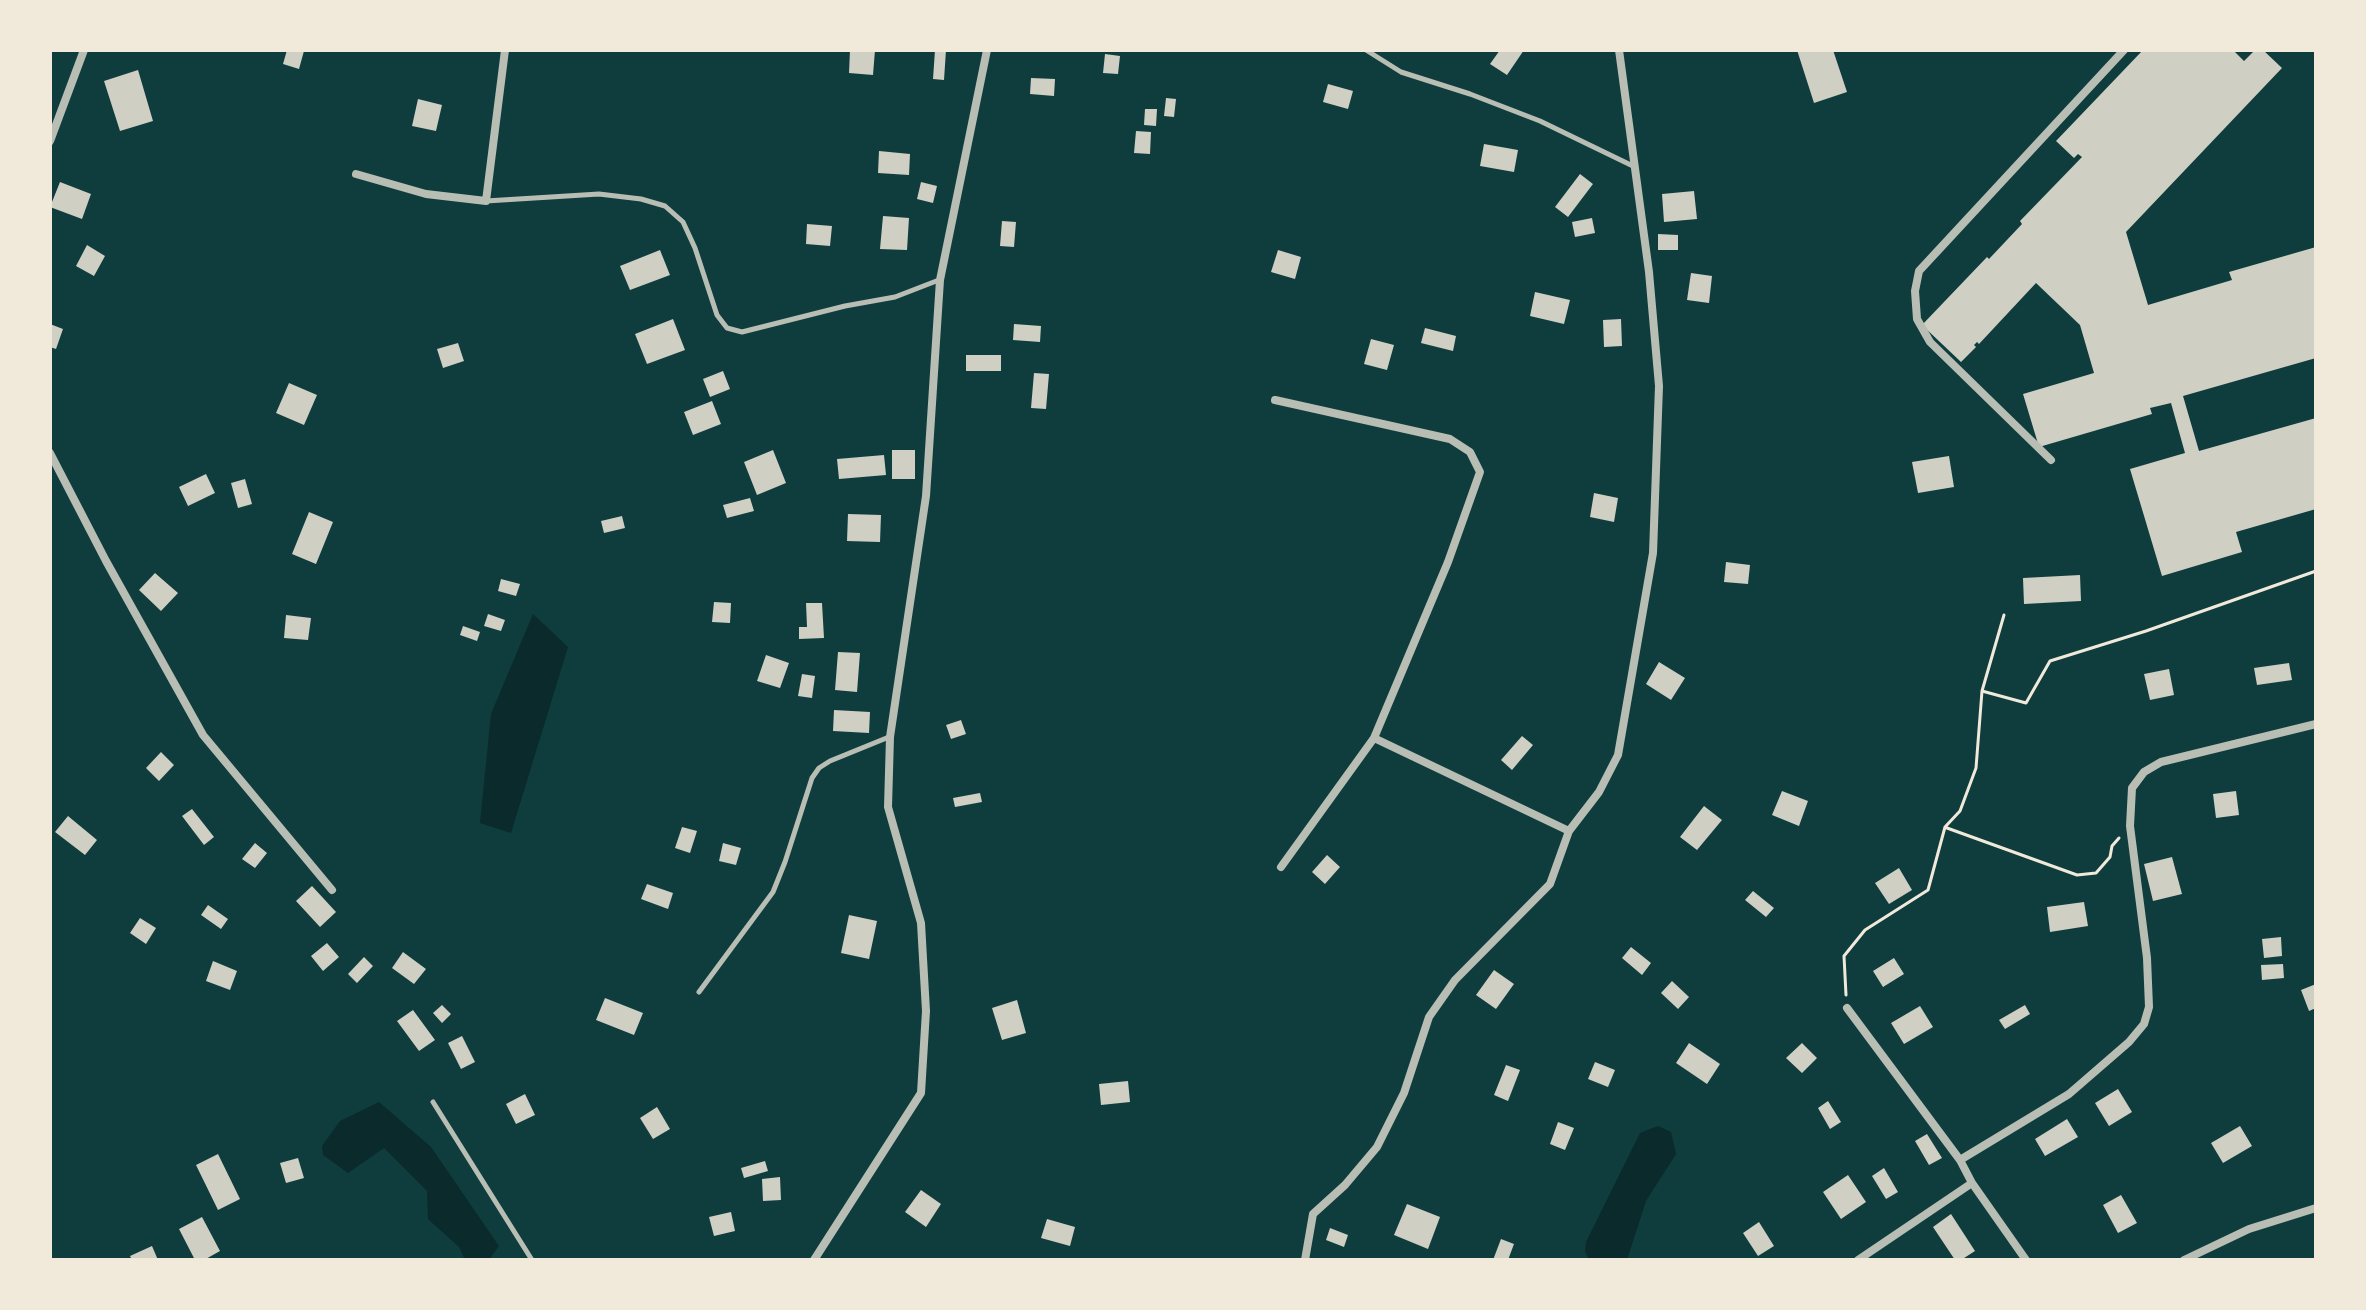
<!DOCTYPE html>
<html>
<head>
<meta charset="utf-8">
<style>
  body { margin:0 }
  #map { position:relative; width:2366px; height:1310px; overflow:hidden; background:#0f3d3e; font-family:Lato,sans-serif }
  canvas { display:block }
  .frame { position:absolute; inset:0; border:52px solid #f1e9da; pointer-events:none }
</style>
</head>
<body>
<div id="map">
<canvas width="2366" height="1310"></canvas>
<div class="frame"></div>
</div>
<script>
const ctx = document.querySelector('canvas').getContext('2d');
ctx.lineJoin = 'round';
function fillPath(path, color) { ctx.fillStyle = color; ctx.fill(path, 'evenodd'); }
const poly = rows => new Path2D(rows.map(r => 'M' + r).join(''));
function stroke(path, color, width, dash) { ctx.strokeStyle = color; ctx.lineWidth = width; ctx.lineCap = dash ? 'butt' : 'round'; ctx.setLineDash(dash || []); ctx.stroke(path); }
fillPath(poly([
  [533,614,568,647,511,833,480,823,491,714],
  [379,1102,431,1147,499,1246,489,1260,465,1260,459,1247,428,1219,427,1191,384,1148,348,1173,323,1155,322,1146,340,1121],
  [1658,1126,1671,1132,1676,1154,1646,1201,1627,1260,1589,1260,1585,1251,1586,1242,1640,1133]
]), '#0a2a2b');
fillPath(poly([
  [287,50,304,51,299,69,283,64],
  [850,50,875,50,873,75,849,73],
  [935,50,946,50,944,80,933,79],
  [1500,50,1524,50,1507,75,1490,64],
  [1797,50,1833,50,1847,92,1814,103],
  [2143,50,2233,50,2244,61,2255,50,2263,50,2282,68,2126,232,2148,305,2232,280,2229,272,2316,247,2316,358,2183,396,2199,451,2316,418,2316,509,2236,532,2242,552,2162,576,2130,469,2185,453,2171,403,2150,408,2152,414,2039,447,2023,394,2094,373,2080,325,2036,283,1979,344,1977,342,1974,345,1976,347,1961,362,1922,325,1987,257,1989,259,2022,224,2020,221,2082,157,2078,154,2074,158,2056,141],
  [1105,54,1120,56,1118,74,1103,73],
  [138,70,153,121,120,131,104,81],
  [1031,78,1055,79,1054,96,1030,94],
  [1328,84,1353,91,1348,109,1323,102],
  [1166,98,1176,99,1174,117,1164,116],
  [418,99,442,105,436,131,412,126],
  [1145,109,1157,109,1156,126,1144,125],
  [1136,131,1151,132,1150,154,1134,153],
  [1484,144,1518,150,1514,172,1480,166],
  [879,151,910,154,909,175,878,173],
  [1580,174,1593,184,1568,217,1555,207],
  [60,182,91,194,82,219,50,207],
  [921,182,937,186,933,203,917,199],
  [1694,191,1697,219,1664,222,1662,194],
  [883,216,909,218,907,250,880,249],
  [1592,218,1595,233,1575,237,1572,222],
  [1002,221,1016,222,1014,247,1000,246],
  [807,224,832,226,830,246,806,244],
  [1658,234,1678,235,1678,250,1658,250],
  [87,245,105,256,94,276,76,266],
  [660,250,670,275,630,290,620,266],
  [1278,250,1301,257,1295,279,1271,272],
  [1691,273,1712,276,1709,303,1687,300],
  [1535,292,1570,300,1564,324,1530,316],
  [673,319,685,350,647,364,635,334],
  [1621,319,1622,346,1604,347,1603,320],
  [50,324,63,329,56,349,50,347],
  [1014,324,1041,326,1040,342,1013,340],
  [1425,328,1456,336,1453,351,1421,343],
  [1371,339,1394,345,1387,370,1364,364],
  [458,343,464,361,443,368,437,349],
  [966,355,1001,355,1001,371,966,371],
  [723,371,730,389,710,397,703,379],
  [1034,373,1049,374,1046,409,1031,408],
  [289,383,317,395,304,425,276,413],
  [712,401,721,424,693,435,684,412],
  [773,450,786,483,757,495,744,462],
  [892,450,915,450,915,479,892,479],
  [884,455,886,475,839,479,837,459],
  [1949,456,1954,487,1918,493,1912,462],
  [206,474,215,493,188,506,179,487],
  [245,479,252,504,238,508,231,483],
  [1594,493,1618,498,1614,522,1590,517],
  [750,498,754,511,727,518,723,505],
  [309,512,333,522,316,564,292,554],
  [848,514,881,515,880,542,847,541],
  [622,516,625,528,604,533,601,521],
  [1726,562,1750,565,1748,584,1724,582],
  [155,573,178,593,161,611,139,590],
  [2080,575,2081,601,2024,604,2023,578],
  [501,579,520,584,516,596,498,591],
  [714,602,731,603,730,623,712,622],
  [806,603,822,603,824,638,799,639,799,627,807,627],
  [488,614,505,620,501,631,484,626],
  [286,615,311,618,308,640,284,638],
  [463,626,480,632,477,641,460,635],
  [838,652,860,653,857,692,835,690],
  [766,655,789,663,780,688,757,681],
  [1659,662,1685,678,1671,700,1646,684],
  [2289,663,2292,680,2257,685,2254,668],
  [2169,669,2174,695,2150,700,2144,674],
  [802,674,815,676,812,698,798,696],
  [834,710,870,712,869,733,833,731],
  [961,720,966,734,951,739,946,725],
  [1522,736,1533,745,1512,770,1501,760],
  [161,752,174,765,159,781,146,768],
  [1782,791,1808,801,1799,826,1772,815],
  [2236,791,2239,815,2216,818,2213,794],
  [980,793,982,802,955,807,953,798],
  [1704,806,1722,820,1697,850,1680,837],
  [192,809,214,837,204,845,182,816],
  [68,816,97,840,85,855,55,832],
  [682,827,697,831,690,853,675,848],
  [255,843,267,853,255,868,242,859],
  [723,843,741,848,736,865,719,861],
  [1327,855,1340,867,1325,884,1312,872],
  [2172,857,2182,894,2153,901,2144,864],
  [1899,868,1912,890,1889,904,1875,883],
  [647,884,673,893,668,909,641,899],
  [312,886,336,912,320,927,296,901],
  [1753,891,1774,908,1766,917,1745,900],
  [2084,902,2088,926,2050,932,2047,907],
  [208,905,228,919,221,929,201,915],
  [849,915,877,921,869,959,841,953],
  [140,918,156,928,146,944,130,933],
  [2281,937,2282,956,2264,958,2262,939],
  [327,943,339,957,323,971,311,956],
  [1631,947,1651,963,1642,975,1622,958],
  [403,952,426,969,414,984,392,968],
  [364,957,373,966,357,983,348,974],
  [1894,958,1904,974,1883,987,1873,971],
  [213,961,237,971,230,990,206,981],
  [2283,964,2284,978,2262,980,2261,965],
  [1494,970,1514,984,1496,1009,1476,995],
  [1672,981,1689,997,1678,1009,1661,993],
  [2316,984,2316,1008,2309,1011,2301,990],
  [605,998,643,1013,634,1035,596,1020],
  [1017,1000,1026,1033,1002,1040,992,1008],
  [442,1005,451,1014,442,1023,433,1013],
  [2025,1005,2030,1014,2005,1029,1999,1020],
  [1920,1006,1933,1027,1904,1044,1891,1023],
  [413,1010,435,1040,419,1051,397,1021],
  [462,1036,475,1062,461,1069,448,1043],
  [1689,1043,1720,1064,1707,1084,1676,1063],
  [1802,1043,1817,1058,1802,1073,1786,1058],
  [1595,1062,1615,1070,1608,1087,1588,1079],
  [1506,1065,1520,1070,1508,1101,1494,1095],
  [1128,1081,1130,1102,1101,1105,1099,1084],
  [2118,1089,2132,1112,2109,1126,2095,1103],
  [525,1094,535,1115,516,1124,506,1104],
  [1828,1101,1841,1122,1830,1129,1818,1108],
  [657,1107,670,1129,653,1139,640,1118],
  [2067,1119,2078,1137,2045,1156,2035,1139],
  [1558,1122,1574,1128,1565,1150,1550,1144],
  [2240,1126,2252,1146,2223,1163,2211,1143],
  [1927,1134,1942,1158,1929,1165,1915,1141],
  [218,1154,240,1199,218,1210,196,1165],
  [298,1158,304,1178,286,1183,280,1163],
  [765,1161,768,1171,744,1178,741,1168],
  [1884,1168,1898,1192,1886,1199,1872,1176],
  [1848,1175,1866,1202,1841,1219,1823,1192],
  [780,1177,781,1200,763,1201,762,1179],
  [921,1190,941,1204,926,1227,905,1212],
  [2121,1195,2137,1223,2118,1233,2103,1205],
  [1407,1204,1440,1217,1428,1249,1394,1235],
  [731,1212,735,1231,714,1236,709,1217],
  [1951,1214,1975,1251,1961,1260,1955,1260,1933,1227],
  [202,1217,220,1251,204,1260,195,1260,179,1229],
  [1047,1219,1075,1227,1070,1246,1041,1238],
  [1759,1222,1774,1246,1758,1256,1743,1233],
  [1330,1228,1348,1235,1344,1247,1326,1240],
  [1501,1239,1514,1244,1508,1260,1493,1260],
  [152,1246,158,1260,132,1260,130,1256]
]), '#cfcfc3');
stroke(poly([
  [1982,691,2026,703,2050,661,2146,631,2316,571],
  [1947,828,2077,875,2096,873,2110,857,2112,846,2119,838],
  [1846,995,1844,956,1865,930,1928,890,1945,827,1960,811,1976,768,1982,691,2004,615]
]), '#f1e9da', 3);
stroke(poly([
  [1366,50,1401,72,1470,94,1540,121,1635,167],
  [486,201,599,194,641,199,665,206,683,222,695,248,717,315,727,328,742,332,845,306,895,297,939,280],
  [699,992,773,892,785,862,812,778,819,768,830,761,889,737],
  [433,1102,532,1260]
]), '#b8beb3', 5);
stroke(poly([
  [50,141,84,50],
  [356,174,426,194,486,201,505,50],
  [1275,400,1450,439,1470,452,1480,472,1448,562,1374,738,1569,831],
  [50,453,106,561,203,735,332,890],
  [2051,460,1930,342,1917,319,1915,291,1919,271,2124,50],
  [1281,867,1374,738],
  [1847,1008,1960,1160,1972,1183,2026,1260],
  [1960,1160,2069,1094,2129,1042,2144,1024,2149,1007,2147,958,2130,826,2132,788,2144,772,2161,762,2316,724],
  [814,1260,921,1093,926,1011,921,923,888,807,890,737,926,496,940,280,987,50],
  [1305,1260,1313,1214,1345,1185,1377,1147,1404,1093,1429,1017,1455,980,1550,884,1569,831,1599,792,1618,755,1653,553,1659,386,1649,272,1619,50],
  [1858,1260,1972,1183],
  [2184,1260,2249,1229,2316,1208]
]), '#b8beb3', 8);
</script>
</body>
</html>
